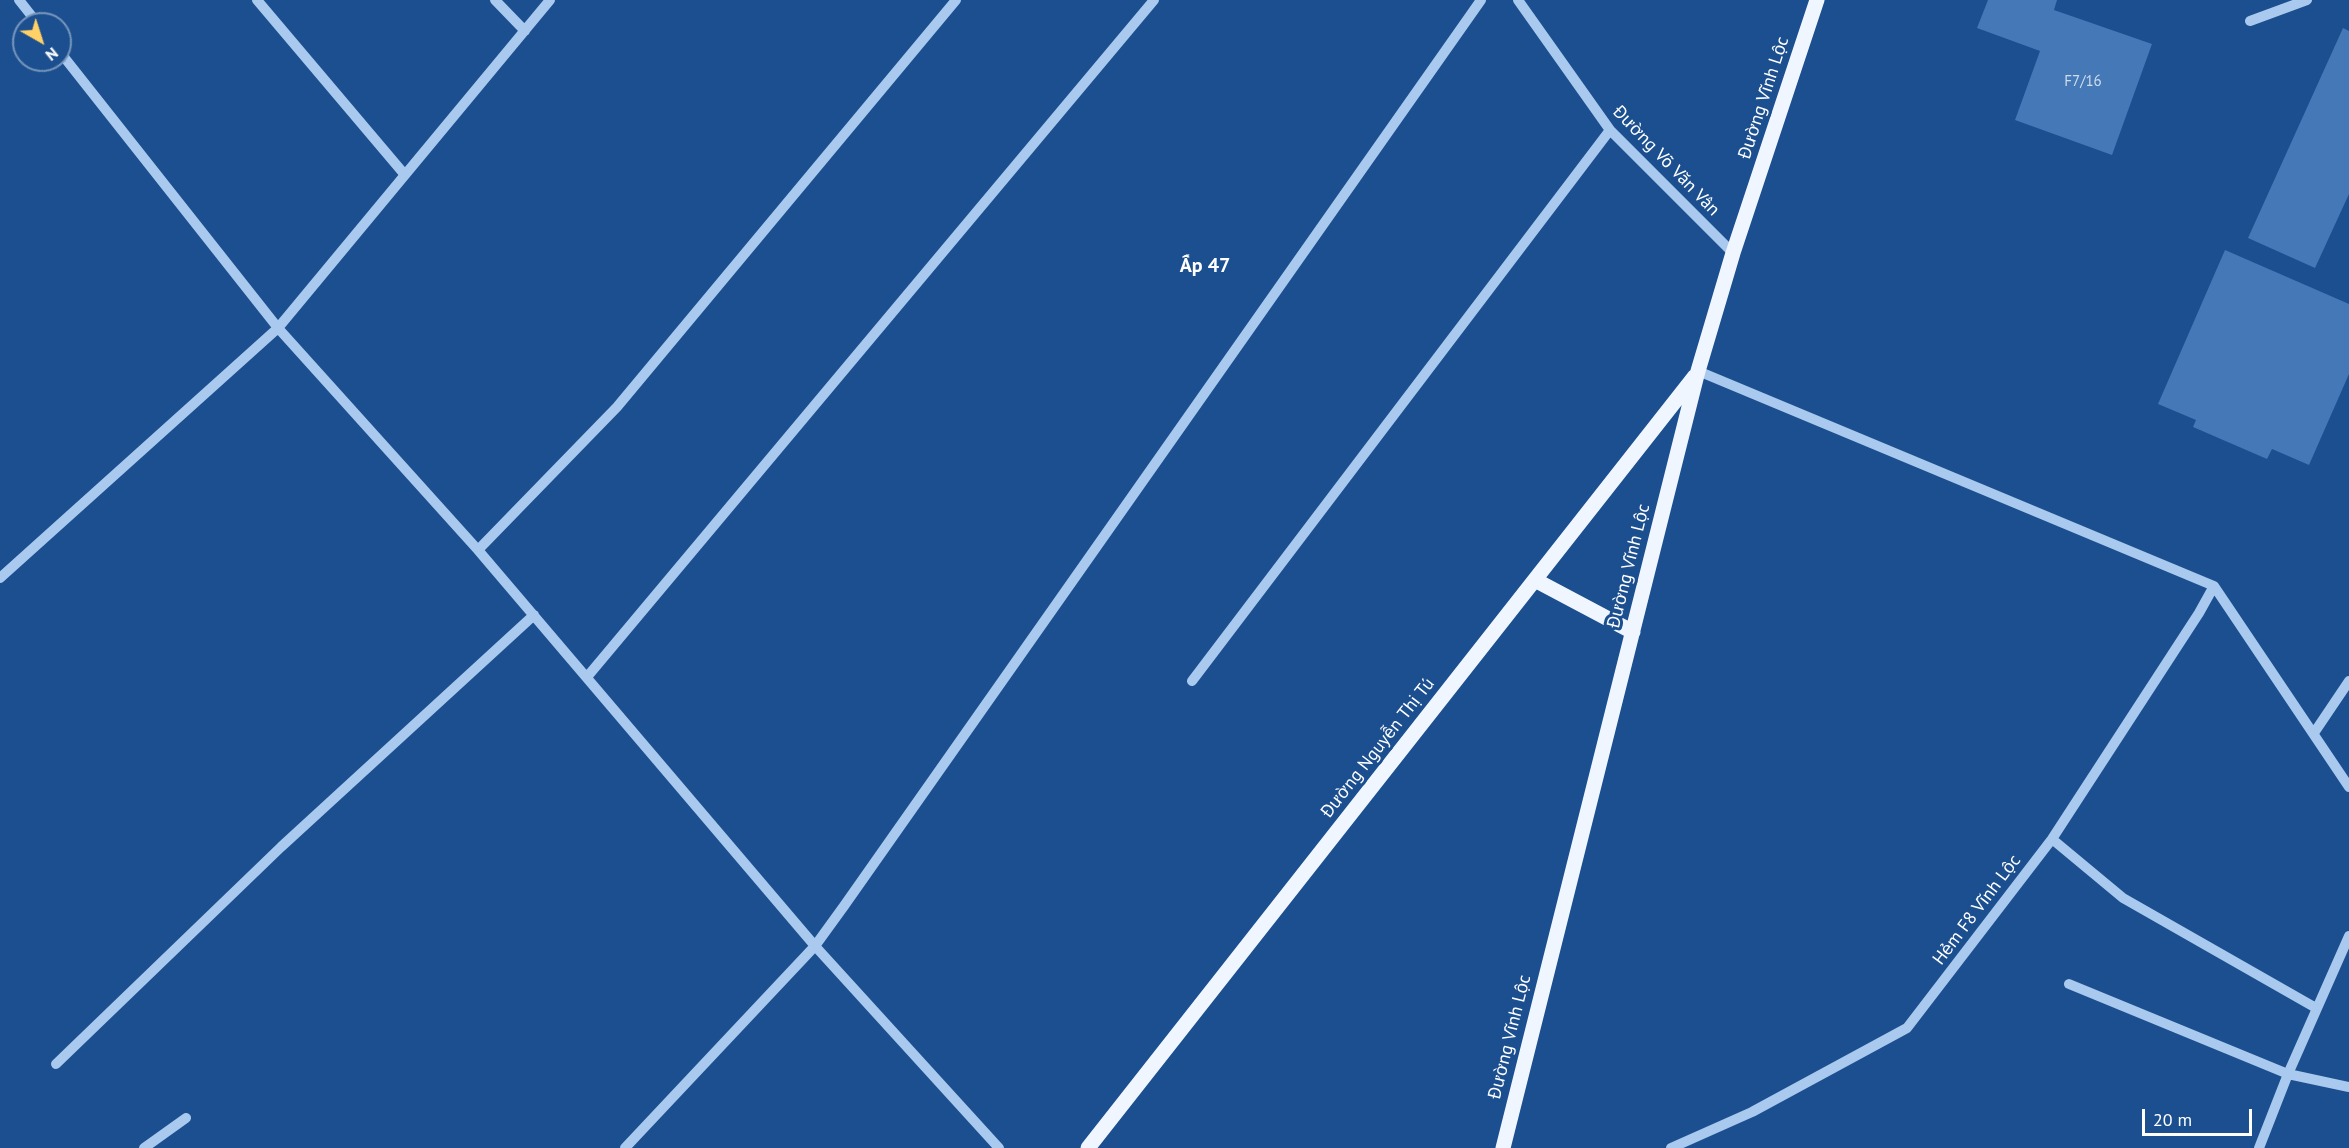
<!DOCTYPE html>
<html>
<head>
<meta charset="utf-8">
<style>
  body { margin:0 }
  #map { position:relative; width:2349px; height:1148px; overflow:hidden; background:#1b4f8f; font-family:"PT Sans",sans-serif }
  canvas { display:block }
  .north { position:absolute; left:12px; top:12px; width:60px; height:60px; box-sizing:border-box; background:#1b4f8f; border:2px solid #7695bc; border-radius:50%; rotate:141deg; font-size:16px; font-weight:700; line-height:24px; text-align:center; color:#fff }
  .north::after { content:''; display:block; margin:auto; width:21px; height:27px; background:#ffd166; clip-path:polygon(50% 0,100% 100%,50% 72%,0 100%) }
  .scale { position:absolute; left:2142px; top:1109px; width:110px; height:27px; box-sizing:border-box; border:3px solid #fff; border-top:0; padding-left:8px; font-size:18px; line-height:21px; white-space:nowrap; color:#fff; -webkit-text-stroke:4px #1b4f8f; paint-order:stroke }
</style>
</head>
<body>
<div id="map">
<canvas width="2349" height="1148"></canvas>
<div class="north">N</div>
<div class="scale">20 m</div>
</div>
<script>
const ctx = document.querySelector('canvas').getContext('2d');
ctx.lineJoin = 'round';
function fillPath(path, color) { ctx.fillStyle = color; ctx.fill(path, 'evenodd'); }
const poly = rows => new Path2D(rows.map(r => 'M' + r).join(''));
function stroke(path, color, width, dash) { ctx.strokeStyle = color; ctx.lineWidth = width; ctx.lineCap = dash ? 'butt' : 'round'; ctx.setLineDash(dash || []); ctx.stroke(path); }
function label(font, color, halo, rows, align = 'center') {
  ctx.font = font + ' "PT Sans",sans-serif'; ctx.lineWidth = 6; ctx.setLineDash([]); ctx.textBaseline = 'middle'; ctx.strokeStyle = halo; ctx.fillStyle = color; for (const [text, x, y, turn = 0] of rows) {
    ctx.save(); ctx.translate(x, y); ctx.rotate((+turn || 0) * Math.PI / 180); ctx.textAlign = isNaN(turn) ? turn : align; if (halo) ctx.strokeText(text, 0, 0); ctx.fillText(text, 0, 0); ctx.restore();
  }
}
fillPath(poly([
  [1988,0,2057,0,2054,10,2152,44,2112,155,2015,120,2040,51,1977,28],
  [2343,28,2349,31,2349,194,2315,268,2248,238],
  [2225,250,2349,304,2349,374,2309,465,2272,449,2267,459,2193,427,2196,420,2158,404]
]), '#4478b7');
stroke(poly([
  [19,0,38,24],
  [257,0,405,175],
  [495,0,525,31],
  [1518,0,1610,130,1733,253],
  [2250,21,2307,0],
  [60,52,278,328,478,550,815,946,999,1148],
  [1698,371,2214,586,2349,787],
  [478,550,617,407,956,0],
  [0,578,278,328,550,0],
  [587,677,1154,0],
  [1192,681,1610,130],
  [2314,733,2349,681],
  [2052,839,2123,898,2316,1008],
  [2069,984,2288,1074,2349,1087],
  [56,1064,281,847,534,615],
  [144,1148,186,1118],
  [625,1148,815,946,844,906,1481,0],
  [1671,1148,1752,1112,1907,1028,2052,839,2199,613,2214,586],
  [2259,1148,2288,1074,2349,936]
]), '#a9c9ee', 10);
stroke(poly([
  [1535,580,1633,632],
  [1088,1148,1695,376],
  [1503,1148,1698,371,1733,253,1817,0]
]), '#f0f6ff', 15);
label('15px', '#d0dded', null, [
  ["F7/16",2083,82]
]);
label('18px', '#fff', '#1b4f8f', [
  ["Đường Vĩnh Lộc",1764,98,-72],
  ["Đường Võ Văn Vân",1666,161,46],
  ["Đường Vĩnh Lộc",1629,566,-76],
  ["Đường Nguyễn Thị Tú",1378,748,-52],
  ["Hẻm F8 Vĩnh Lộc",1977,910,-53],
  ["Đường Vĩnh Lộc",1510,1037,-76]
]);
label('bold 20px', '#fff', '#1b4f8f', [
  ["Ấp 47",1205,266]
]);
</script>
</body>
</html>
